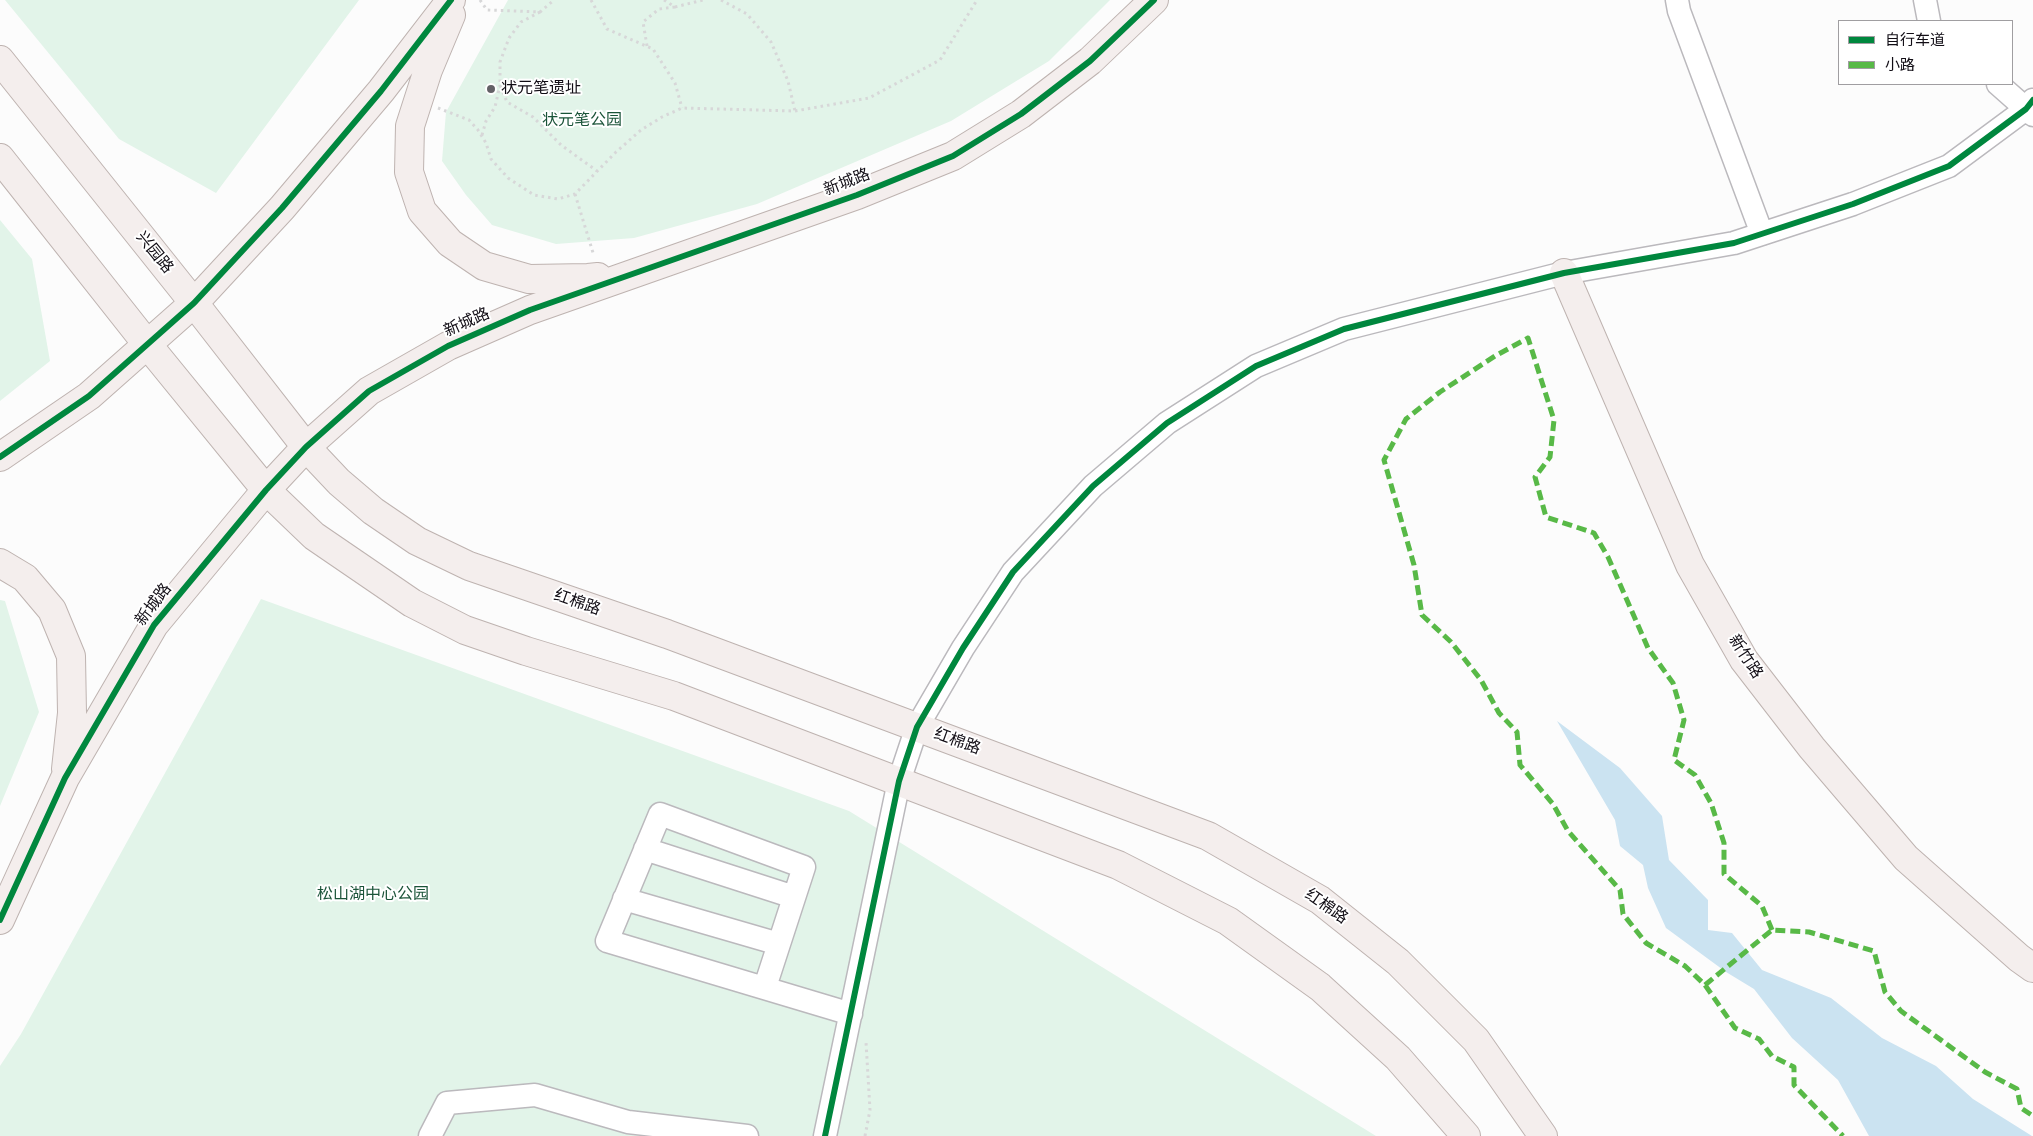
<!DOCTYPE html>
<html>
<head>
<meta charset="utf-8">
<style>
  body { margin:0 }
  #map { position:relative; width:2033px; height:1136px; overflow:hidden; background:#fcfcfc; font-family:Poppins,"Noto Sans SC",sans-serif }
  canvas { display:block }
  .legend { position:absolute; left:1838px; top:20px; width:175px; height:65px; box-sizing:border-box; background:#fff; border:1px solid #a09ea1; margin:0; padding:6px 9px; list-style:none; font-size:15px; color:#110d15 }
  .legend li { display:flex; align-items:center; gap:10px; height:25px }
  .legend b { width:25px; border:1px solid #a09ea1 }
</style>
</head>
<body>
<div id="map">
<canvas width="2033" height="1136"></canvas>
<ul class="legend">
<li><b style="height:6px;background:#00873e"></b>自行车道</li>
<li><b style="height:6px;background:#58b947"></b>小路</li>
</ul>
</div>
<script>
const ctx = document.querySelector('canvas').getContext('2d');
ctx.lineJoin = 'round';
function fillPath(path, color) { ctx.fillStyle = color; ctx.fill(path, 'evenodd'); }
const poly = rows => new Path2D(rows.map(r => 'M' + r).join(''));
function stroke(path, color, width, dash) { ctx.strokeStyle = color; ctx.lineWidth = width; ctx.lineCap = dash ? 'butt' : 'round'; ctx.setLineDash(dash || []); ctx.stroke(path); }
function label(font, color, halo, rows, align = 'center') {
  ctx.font = font + ' Poppins,"Noto Sans SC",sans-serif'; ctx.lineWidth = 4; ctx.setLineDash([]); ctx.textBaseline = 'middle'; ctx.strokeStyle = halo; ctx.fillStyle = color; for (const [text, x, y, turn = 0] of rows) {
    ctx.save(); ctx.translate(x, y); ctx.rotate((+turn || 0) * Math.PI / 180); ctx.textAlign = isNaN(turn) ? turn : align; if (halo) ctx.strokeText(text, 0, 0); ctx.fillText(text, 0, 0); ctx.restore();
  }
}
fillPath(poly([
  [5,0,359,0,216,193,119,139],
  [508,0,1110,0,1049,61,951,121,757,204,634,238,556,244,492,225,466,195,442,161,446,112],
  [0,220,32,259,50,361,0,401],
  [261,599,849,811,1376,1136,0,1136,0,1066,21,1034],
  [0,600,5,601,39,712,0,806]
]), '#e2f4e9');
fillPath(poly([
  [1557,721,1620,768,1662,816,1669,860,1708,900,1708,930,1732,933,1762,970,1831,998,1882,1038,1936,1066,1973,1099,2032,1136,1869,1136,1838,1080,1792,1038,1754,989,1726,972,1666,928,1648,888,1643,865,1620,846,1615,820]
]), '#cbe3f1');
const minor = poly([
  [1677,0,1679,11,1762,234],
  [1925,0,1929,21],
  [1998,84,2033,115],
  [645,849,794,897],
  [624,899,779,944],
  [765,987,804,867,660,814,607,941,851,1014],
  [430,1136,447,1103,535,1095,628,1122,747,1136],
  [825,1136,899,781,917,727,963,648,1013,572,1093,486,1167,423,1256,366,1344,329,1564,273,1734,243,1853,204,1949,166,2026,109,2033,100]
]);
const major = poly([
  [451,15,428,70,410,126,409,172,422,211,450,243,484,266,529,279,588,278,598,277],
  [0,60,194,303,306,447,339,482,373,511,417,541,469,566,667,634,1208,836,1320,900,1398,962,1476,1040,1543,1136],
  [0,158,147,344,266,490,314,536,412,603,465,630,526,651,674,696,1118,865,1228,921,1320,987,1398,1058,1466,1136],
  [1564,273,1690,565,1744,660,1812,748,1906,858,2019,958,2033,968],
  [0,457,89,396,194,303,282,208,381,91,451,0],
  [0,563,25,578,52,610,71,656,72,713,66,769],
  [0,920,65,778,154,625,266,490,306,447,369,391,448,346,530,310,857,195,953,156,1021,114,1090,61,1154,0]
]);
stroke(minor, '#bbb9bd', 25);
stroke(major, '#beb3b0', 30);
stroke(poly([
  [480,0,487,10,540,12,554,0],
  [591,0,607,29,653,49,675,83,682,108],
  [664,0,675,7,703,0],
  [721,0,747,14,771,42,788,81,795,111],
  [540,12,521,22,509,38,500,62,500,85,507,102,533,117,561,145,597,171],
  [647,46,643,22,659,9,675,7],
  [438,108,469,120,478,130,486,143,491,159,508,178,534,195,558,199,575,194,616,152,641,130,662,117,682,108,795,111,869,98,940,60,977,0],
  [482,135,486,121,495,107,500,85],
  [575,194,594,256],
  [865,1136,870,1110,866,1042]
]), '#d7d7d8', 3, [2.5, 4]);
stroke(minor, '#fff', 22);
stroke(major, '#f4eeed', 28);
stroke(poly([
  [1772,930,1762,906,1724,874,1724,843,1711,803,1695,775,1674,760,1684,720,1673,683,1648,648,1608,557,1594,533,1546,517,1535,477,1550,457,1554,420,1528,338,1495,356,1440,392,1406,419,1384,460,1414,565,1422,615,1451,642,1481,680,1499,713,1517,732,1520,765,1553,804,1568,831,1620,890,1623,914,1646,943,1685,966,1705,985,1735,1028,1759,1039,1772,1056,1794,1067,1794,1085,1843,1136],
  [1705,985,1772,930,1809,932,1874,951,1885,992,1901,1011,1985,1072,2017,1089,2021,1108,2033,1116]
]), '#58b947', 5, [10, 5]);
stroke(poly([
  [0,457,89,396,194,303,282,208,381,91,451,0],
  [0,920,65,778,154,625,266,490,306,447,369,391,448,346,530,310,857,195,953,156,1021,114,1090,61,1154,0],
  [825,1136,899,781,917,727,963,648,1013,572,1093,486,1167,423,1256,366,1344,329,1564,273,1734,243,1853,204,1949,166,2026,109,2033,100]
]), '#00873e', 6);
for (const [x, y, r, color] of [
  [491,89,5,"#636166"]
]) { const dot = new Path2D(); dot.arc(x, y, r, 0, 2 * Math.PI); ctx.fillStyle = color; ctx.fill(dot); stroke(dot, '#fff', 2); }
label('16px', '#110d15', '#fff', [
  ["状元笔遗址",501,89]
], 'left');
label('16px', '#1b5439', '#fff', [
  ["状元笔公园",582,121],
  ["松山湖中心公园",373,895]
]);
label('16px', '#110d15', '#fff', [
  ["新城路",847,183,-21],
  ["兴园路",154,253,51],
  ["新城路",467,323,-24],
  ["红棉路",577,603,19],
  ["新城路",154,605,-53],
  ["新竹路",1745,657,57],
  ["红棉路",957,742,20],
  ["红棉路",1326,907,35]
]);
</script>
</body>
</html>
